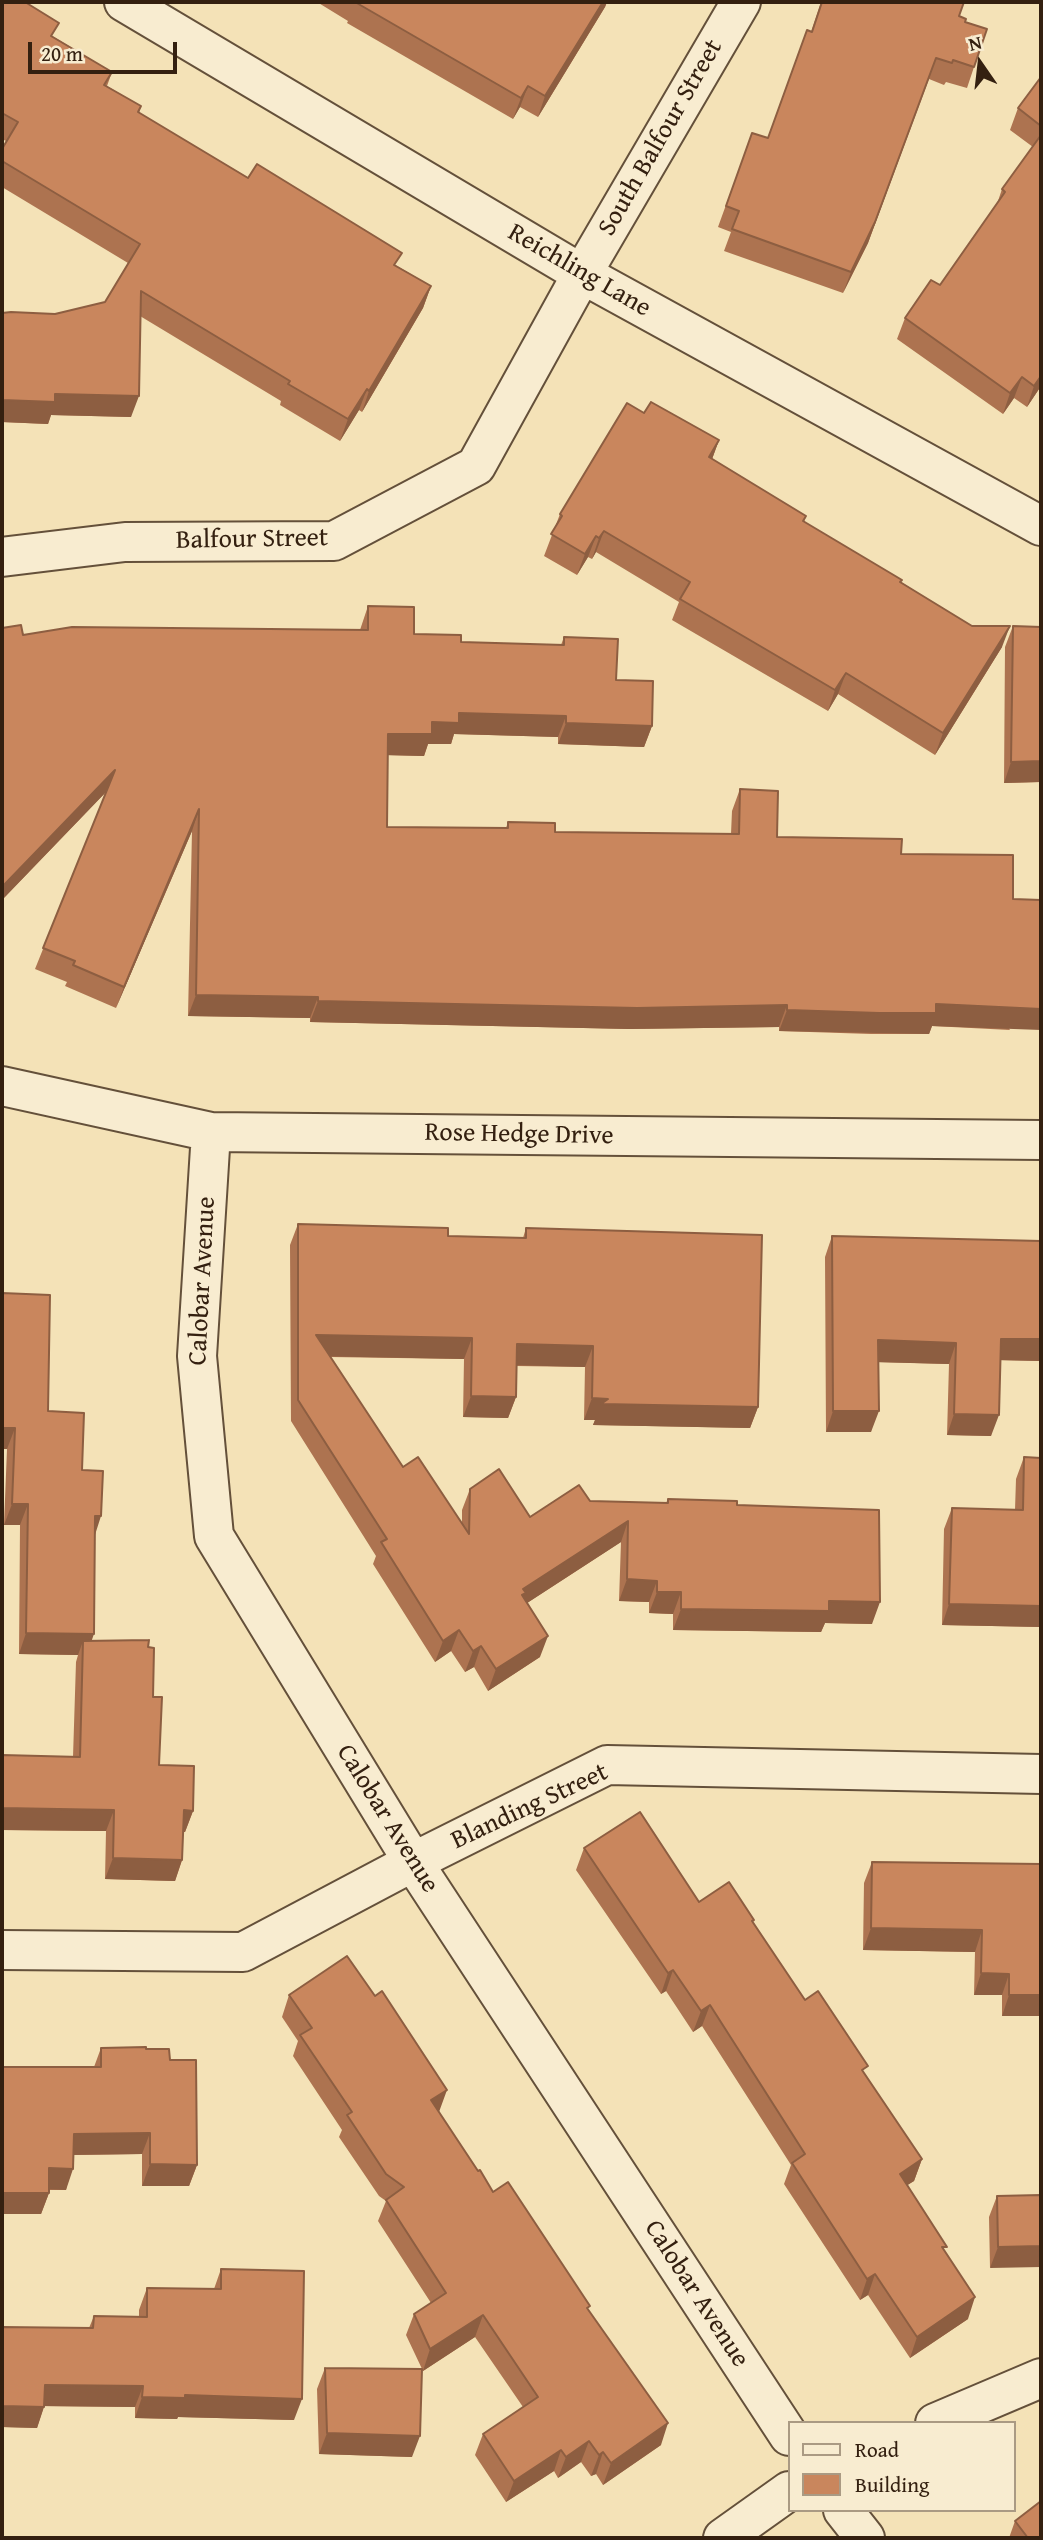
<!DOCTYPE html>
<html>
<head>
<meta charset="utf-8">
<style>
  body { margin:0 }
  #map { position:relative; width:1043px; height:2540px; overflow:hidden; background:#f4e2b7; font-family:"Gentium Book Plus",serif }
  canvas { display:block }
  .frame { position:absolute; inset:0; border:4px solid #342010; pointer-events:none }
  .legend { position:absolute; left:788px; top:2421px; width:228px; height:91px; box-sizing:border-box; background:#f8ecd0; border:2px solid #aa9a83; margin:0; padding:9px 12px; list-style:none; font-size:21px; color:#342010 }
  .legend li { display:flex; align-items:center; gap:14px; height:35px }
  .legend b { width:35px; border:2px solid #aa9a83 }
  .north { position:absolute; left:945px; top:28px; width:70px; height:70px; -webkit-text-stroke:5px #f8ecd0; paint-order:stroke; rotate:346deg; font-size:19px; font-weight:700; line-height:28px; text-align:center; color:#342010 }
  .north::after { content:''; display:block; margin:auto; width:24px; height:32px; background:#342010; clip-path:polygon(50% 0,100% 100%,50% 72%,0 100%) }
  .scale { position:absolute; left:28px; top:42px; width:149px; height:32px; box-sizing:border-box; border:4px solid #342010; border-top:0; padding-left:9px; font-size:21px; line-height:24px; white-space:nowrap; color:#342010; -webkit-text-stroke:5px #f8ecd0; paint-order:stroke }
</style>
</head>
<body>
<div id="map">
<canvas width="1043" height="2540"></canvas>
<div class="frame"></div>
<ul class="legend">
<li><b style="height:9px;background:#f8ecd0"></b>Road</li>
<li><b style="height:19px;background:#c9865d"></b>Building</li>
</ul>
<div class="north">N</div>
<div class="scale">20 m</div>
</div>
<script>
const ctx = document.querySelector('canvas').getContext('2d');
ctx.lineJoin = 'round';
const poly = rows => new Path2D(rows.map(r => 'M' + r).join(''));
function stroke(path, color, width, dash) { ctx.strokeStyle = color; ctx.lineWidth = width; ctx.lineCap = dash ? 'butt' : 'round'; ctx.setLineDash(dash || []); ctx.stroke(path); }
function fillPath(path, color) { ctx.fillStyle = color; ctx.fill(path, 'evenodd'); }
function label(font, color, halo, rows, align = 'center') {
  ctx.font = font + ' "Gentium Book Plus",serif'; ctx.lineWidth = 5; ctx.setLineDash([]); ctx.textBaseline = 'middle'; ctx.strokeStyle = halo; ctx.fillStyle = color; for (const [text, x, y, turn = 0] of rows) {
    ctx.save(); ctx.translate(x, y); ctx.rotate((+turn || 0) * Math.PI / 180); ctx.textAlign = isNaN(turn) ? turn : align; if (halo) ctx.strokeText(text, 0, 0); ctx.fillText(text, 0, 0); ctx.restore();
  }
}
const minor = poly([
  [124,2,582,274,1041,526],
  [2,557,125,542,334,541,476,466,582,274,741,2],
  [2,1086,211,1132,1041,1140],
  [211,1132,197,1356,214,1536,413,1862,789,2436],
  [2,1950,243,1952,413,1862,607,1765,1041,1774],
  [935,2423,1041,2378],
  [843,2510,865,2538],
  [723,2538,789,2491]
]);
stroke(minor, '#64503a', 42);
stroke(minor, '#f8ecd0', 38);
fillPath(poly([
  [2,2,54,37,112,72,107,86,141,106,139,113,431,286,423,308,362,412,359,410,340,441,280,405,281,401,140,316,131,417,51,415,48,424,2,422,2,313,55,314,105,302,128,263,2,187,2,149,6,141,2,139],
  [317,2,607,2,605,7,538,117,520,107,513,119,347,23,348,21],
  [821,2,964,2,959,16,965,22,974,67,967,88,946,82,944,85,929,79,868,243,843,293,724,251,731,232,718,227,752,133,768,138,811,32],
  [1041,77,1041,386,1027,407,1014,398,1003,414,897,339,905,318,940,285,997,204,1002,189,1033,147,1010,130,1018,108],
  [644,413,719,440,712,459,806,516,804,522,901,582,1002,647,935,755,838,694,828,711,672,620,679,602,596,552,592,559,588,557,577,575,544,556,560,514],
  [368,606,414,634,461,642,561,645,564,637,616,680,652,726,644,747,558,744,558,737,454,734,451,744,428,744,424,756,388,755,387,827,506,828,508,822,555,832,731,834,732,811,740,789,777,837,901,854,1010,1030,932,1026,929,1034,871,1034,779,1031,779,1027,629,1029,310,1022,310,1018,188,1016,192,831,116,1008,65,986,67,982,35,969,106,792,2,900,2,628,23,635,360,630],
  [1013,626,1041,627,1041,820,1040,819,1040,782,1004,783,1005,647],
  [298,1224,448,1236,523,1238,526,1228,758,1407,750,1428,593,1425,595,1420,584,1420,585,1367,516,1366,516,1397,508,1418,463,1417,464,1359,330,1357,403,1467,462,1523,462,1510,470,1489,530,1517,590,1501,666,1503,668,1499,737,1505,872,1624,825,1623,821,1632,673,1630,673,1614,649,1613,649,1602,619,1601,621,1542,527,1603,540,1657,488,1691,474,1667,465,1672,451,1651,435,1662,373,1564,376,1556,291,1421,290,1245],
  [832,1236,1041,1241,1041,1361,1000,1360,991,1436,947,1435,949,1364,879,1362,871,1432,826,1432,825,1257],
  [2,1293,48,1411,82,1470,95,1534,92,1641,148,1647,159,1765,193,1811,185,1832,183,1832,182,1860,175,1881,105,1879,106,1831,2,1830,2,1755,73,1757,76,1662,78,1655,19,1654,20,1525,4,1525,7,1449,2,1449],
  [1024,1457,1041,1627,942,1625,944,1529,952,1508,1015,1510,1016,1479],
  [584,1848,699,1902,753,1923,805,2000,865,2074,922,2159,914,2181,907,2185,945,2253,968,2319,910,2358,868,2295,860,2300,784,2184,791,2165,702,2026,693,2032,666,1991,661,1994,576,1870],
  [872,1862,1041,1864,1041,2016,1002,2016,1002,1995,974,1995,975,1952,863,1950,864,1883],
  [289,1995,439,2112,478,2171,493,2192,589,2311,661,2445,603,2485,596,2474,591,2476,581,2462,558,2478,554,2471,506,2502,475,2455,483,2434,523,2407,475,2337,423,2371,406,2335,414,2314,431,2303,378,2221,386,2201,379,2196,339,2137,342,2130,293,2056,298,2041,282,2017],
  [101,2048,146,2049,170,2060,197,2165,189,2186,142,2186,142,2154,73,2155,66,2190,49,2190,49,2193,41,2214,2,2214,94,2067],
  [1041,2195,990,2268,989,2217,997,2196],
  [221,2269,294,2420,178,2417,177,2419,135,2418,135,2407,44,2406,37,2428,2,2427,2,2327,89,2328,94,2316,139,2316,139,2310,147,2288,214,2289],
  [325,2368,412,2457,319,2454,317,2389],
  [1015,2521,1041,2538,1009,2538]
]), '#ad7350');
fillPath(poly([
  [603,2,607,2,605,7,538,117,545,96],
  [936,58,868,243,843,293,851,272],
  [528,86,520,107,513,119,521,98],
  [431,286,423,308,362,412,369,391],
  [1041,376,1041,386,1027,407,1034,386],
  [1022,377,1014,398,1003,414,1010,393],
  [367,389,359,410,340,441,348,419],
  [55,394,139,396,131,417,51,415,48,424,2,422,2,400],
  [719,440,711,462,709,457],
  [604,531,596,552,592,559,599,538],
  [596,536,588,557,577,575,585,554],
  [1010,626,1002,647,935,755,943,733],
  [846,673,838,694,828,711,835,690],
  [459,713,566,716,558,737,454,734,451,744,428,744,424,756,380,755,388,734,432,722],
  [566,723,652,726,644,747,558,744],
  [1041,761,1041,779,1040,782,1004,783,1011,762],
  [115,770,107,791,2,900,2,887],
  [199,809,192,831,116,1008,124,987],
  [196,995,318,997,310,1018,188,1016],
  [318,1001,787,1005,779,1027,629,1029,310,1022],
  [936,1004,1041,1009,1041,1030,932,1026,929,1034,779,1031,787,1010],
  [316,1335,472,1338,464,1359,308,1356],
  [1001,1339,1041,1339,1041,1361,993,1360],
  [878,1340,956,1343,949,1364,871,1362],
  [517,1344,593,1346,585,1367,509,1365],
  [471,1396,516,1397,508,1418,463,1417],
  [592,1398,758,1407,750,1428,593,1425,595,1420,584,1420],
  [833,1411,879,1411,871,1432,826,1432],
  [954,1414,999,1415,991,1436,947,1435],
  [2,1428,15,1428,7,1449,2,1449],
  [12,1504,28,1504,20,1525,4,1525],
  [95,1516,101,1516,94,1538],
  [628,1521,621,1542,521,1607,523,1589],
  [627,1579,657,1581,649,1602,619,1601],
  [657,1592,681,1592,673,1614,649,1613],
  [829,1601,880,1602,872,1624,825,1623,821,1632,673,1630,681,1609],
  [949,1604,1041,1606,1041,1627,942,1625],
  [459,1630,451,1651,435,1662,443,1641],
  [26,1633,94,1634,86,1656,83,1641,78,1655,19,1654],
  [548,1636,540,1657,488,1691,496,1669],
  [481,1646,474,1667,465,1672,473,1651],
  [2,1808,114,1810,106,1831,2,1830],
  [184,1810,193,1811,185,1832,176,1832],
  [113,1858,182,1860,175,1881,105,1879],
  [871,1928,982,1930,975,1952,863,1950],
  [673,1970,666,1991,661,1994,668,1973],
  [981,1973,1009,1974,1002,1995,974,1995],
  [1009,1995,1041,1995,1041,2016,1002,2016],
  [710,2005,702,2026,693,2032,701,2011],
  [447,2090,439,2112,423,2122,431,2100],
  [150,2133,142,2154,66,2155,74,2134],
  [922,2159,914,2181,892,2195,900,2174],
  [150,2164,197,2165,189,2186,142,2186],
  [49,2168,73,2169,66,2190,41,2189],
  [2,2193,49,2193,41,2214,2,2214],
  [1041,2246,1041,2267,990,2268,998,2247],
  [875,2274,868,2295,860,2300,867,2279],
  [975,2297,968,2319,910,2358,917,2337],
  [483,2315,475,2337,423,2371,430,2349],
  [45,2385,143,2386,135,2407,37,2406],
  [185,2395,302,2399,294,2420,178,2417,177,2419,135,2418,142,2397],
  [3,2406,44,2407,37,2428,2,2427],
  [668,2423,661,2445,603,2485,611,2463],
  [327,2433,420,2436,412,2457,319,2454],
  [589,2441,581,2462,558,2478,566,2457],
  [561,2450,554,2471,506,2502,514,2481],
  [603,2452,596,2474,591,2476,599,2455]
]), '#8d5e41');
const building = poly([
  [2,2,25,2,59,23,51,36,112,72,104,85,141,106,138,112,248,178,257,164,402,253,394,265,431,286,369,391,367,389,348,419,288,384,290,381,141,291,139,396,55,394,55,402,2,400,2,313,11,312,55,314,105,302,140,244,2,161,2,149,18,122,2,113,2,2],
  [355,2,603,2,545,96,528,86,521,98,355,2],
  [822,2,964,2,959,16,966,19,965,22,987,29,974,67,953,60,952,63,936,58,875,222,851,272,732,229,739,211,726,206,752,133,768,138,807,30,812,32,822,2],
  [1041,77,1041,126,1018,108,1041,77],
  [1041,135,1041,376,1034,386,1022,377,1010,393,905,318,931,280,940,285,1005,192,1002,189,1041,135],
  [651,402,719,440,709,457,806,516,803,521,902,580,900,582,972,626,1010,626,943,733,846,673,835,690,680,599,690,582,604,531,599,538,596,536,585,554,551,534,562,516,560,514,627,403,644,413,651,402],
  [368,606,414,607,414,634,461,635,461,642,564,645,564,637,618,639,616,680,653,681,652,726,566,723,566,716,459,713,459,723,432,722,432,734,388,734,387,827,508,828,508,822,555,823,555,832,739,834,740,789,778,791,777,837,902,839,901,854,1013,855,1013,899,1041,900,1041,1009,936,1004,936,1013,879,1013,787,1010,787,1005,637,1008,318,1001,318,997,196,995,199,809,124,987,73,965,75,961,43,948,115,770,2,887,2,628,21,625,23,635,72,627,368,630,368,606],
  [1013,626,1041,627,1041,761,1011,762,1013,626],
  [298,1224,448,1228,448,1236,526,1238,526,1228,762,1235,758,1407,601,1404,608,1399,592,1398,593,1346,517,1344,516,1397,471,1396,472,1338,316,1335,403,1467,418,1457,469,1534,470,1489,499,1469,530,1517,579,1485,590,1501,668,1503,668,1499,737,1501,737,1505,879,1510,880,1602,829,1601,829,1611,681,1609,681,1592,657,1592,657,1581,627,1579,628,1521,523,1589,526,1593,522,1595,548,1636,496,1669,481,1646,473,1651,459,1630,443,1641,381,1542,387,1539,298,1400,298,1224],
  [832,1236,1041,1241,1041,1339,1001,1339,999,1415,954,1414,956,1343,878,1340,879,1411,833,1411,832,1236],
  [2,1293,50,1295,48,1411,84,1413,82,1470,103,1471,101,1516,95,1516,94,1634,26,1633,28,1504,12,1504,15,1428,2,1428,2,1293],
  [1024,1457,1041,1458,1041,1606,949,1604,952,1508,1023,1510,1024,1457],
  [149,1640,148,1647,154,1648,153,1697,162,1697,159,1765,194,1766,193,1811,184,1810,182,1860,113,1858,114,1810,2,1808,2,1755,80,1757,83,1641,149,1640],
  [640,1812,699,1902,729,1882,754,1920,752,1921,805,2000,818,1991,868,2066,862,2070,922,2159,900,2174,947,2247,942,2247,975,2297,917,2337,875,2274,867,2279,792,2163,805,2154,710,2005,701,2011,673,1970,668,1973,584,1848,640,1812],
  [872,1862,1041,1864,1041,1995,1009,1995,1009,1974,981,1973,982,1930,871,1928,872,1862],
  [347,1956,375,1996,382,1991,447,2090,431,2100,478,2171,480,2170,493,2192,508,2182,590,2306,587,2308,668,2423,611,2463,603,2452,599,2455,589,2441,566,2457,561,2450,514,2481,483,2434,538,2397,483,2315,430,2349,414,2314,446,2293,386,2200,404,2187,386,2174,347,2115,352,2112,300,2035,312,2028,289,1995,347,1956],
  [146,2047,146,2049,169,2049,170,2060,196,2060,197,2165,150,2164,150,2133,74,2134,73,2169,49,2168,49,2193,2,2193,2,2067,101,2067,101,2048,146,2047],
  [1041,2195,1041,2246,998,2247,997,2196,1041,2195],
  [221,2269,304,2271,302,2399,185,2395,185,2398,142,2397,143,2386,45,2385,44,2407,3,2406,2,2327,93,2328,94,2316,147,2317,147,2288,221,2289,221,2269],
  [325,2368,422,2369,420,2436,327,2433,325,2368],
  [1041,2501,1041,2538,1028,2538,1015,2521,1041,2501]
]);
fillPath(building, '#c9865d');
stroke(building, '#8d5e41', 2);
label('26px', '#342010', '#f8ecd0', [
  ["South Balfour Street",661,138,-60],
  ["Reichling Lane",579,271,30],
  ["Balfour Street",252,540,-1],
  ["Rose Hedge Drive",519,1135,1],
  ["Calobar Avenue",203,1281,-87],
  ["Blanding Street",530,1807,-25],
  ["Calobar Avenue",387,1819,58],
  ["Calobar Avenue",696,2294,57]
]);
</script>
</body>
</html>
